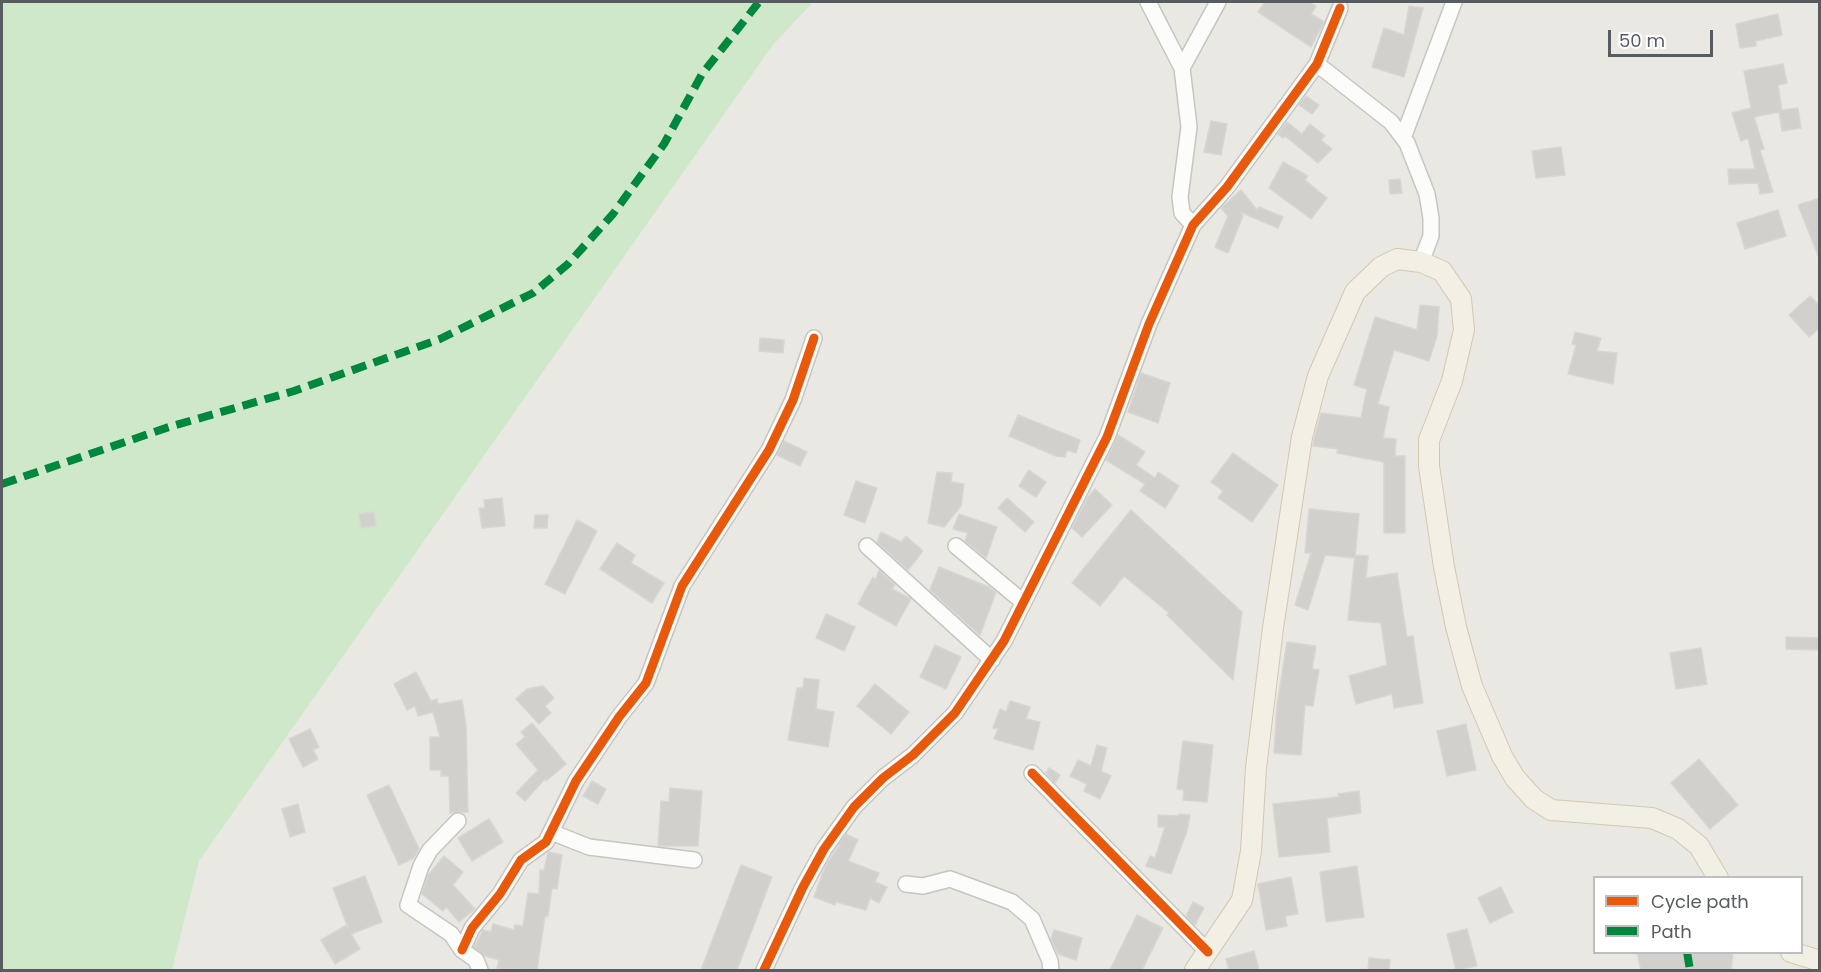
<!DOCTYPE html>
<html>
<head>
<meta charset="utf-8">
<style>
  body { margin:0 }
  #map { position:relative; width:1821px; height:972px; overflow:hidden; background:#eae8e2; font-family:Poppins,sans-serif }
  canvas { display:block }
  .frame { position:absolute; inset:0; border:3px solid #575c61; pointer-events:none }
  .legend { position:absolute; left:1593px; top:876px; width:210px; height:78px; box-sizing:border-box; background:#fff; border:2px solid #bcbec0; margin:0; padding:8px 10px; list-style:none; font-size:18px; color:#575c61 }
  .legend li { display:flex; align-items:center; gap:12px; height:30px }
  .legend b { width:30px; border:2px solid #bcbec0 }
  .scale { position:absolute; left:1608px; top:30px; width:105px; height:27px; box-sizing:border-box; border:3px solid #575c61; border-top:0; padding-left:8px; font-size:18px; line-height:21px; white-space:nowrap; color:#575c61; -webkit-text-stroke:4px #fff; paint-order:stroke }
</style>
</head>
<body>
<div id="map">
<canvas width="1821" height="972"></canvas>
<div class="frame"></div>
<ul class="legend">
<li><b style="height:8px;background:#e8590c"></b>Cycle path</li>
<li><b style="height:8px;background:#00873e"></b>Path</li>
</ul>
<div class="scale">50 m</div>
</div>
<script>
const ctx = document.querySelector('canvas').getContext('2d');
ctx.lineJoin = 'round';
function fillPath(path, color) { ctx.fillStyle = color; ctx.fill(path, 'evenodd'); }
const poly = rows => new Path2D(rows.map(r => 'M' + r).join(''));
function stroke(path, color, width, dash) { ctx.strokeStyle = color; ctx.lineWidth = width; ctx.lineCap = dash ? 'butt' : 'round'; ctx.setLineDash(dash || []); ctx.stroke(path); }
fillPath(poly([
  [2,2,813,2,772,46,199,861,172,970,2,970]
]), '#cfe8ca');
const building = poly([
  [1265,2,1309,2,1316,6,1311,14,1324,22,1311,47,1258,12,1265,2],
  [1409,6,1423,8,1404,77,1372,67,1384,28,1404,35,1409,6],
  [1778,14,1782,35,1756,41,1756,46,1740,48,1736,24,1778,14],
  [1783,64,1787,83,1778,85,1782,110,1798,108,1801,128,1782,131,1779,112,1754,117,1764,149,1760,150,1773,192,1760,194,1758,183,1729,184,1728,169,1755,169,1748,138,1741,141,1732,113,1751,108,1744,71,1783,64],
  [1306,96,1319,105,1312,114,1299,105,1306,96],
  [1211,121,1227,124,1221,155,1204,152,1211,121],
  [1287,122,1302,134,1310,124,1325,136,1321,140,1332,149,1318,163,1285,136,1283,138,1278,134,1287,122],
  [1561,147,1565,175,1536,178,1532,151,1561,147],
  [1283,162,1308,176,1305,180,1327,198,1311,219,1269,188,1283,162],
  [1400,179,1402,193,1390,194,1389,180,1400,179],
  [1241,190,1257,210,1259,207,1283,217,1278,228,1240,212,1243,216,1228,253,1215,247,1228,216,1221,208,1241,190],
  [1820,198,1820,258,1819,258,1798,205,1820,198],
  [1778,210,1786,236,1745,249,1737,223,1778,210],
  [1810,296,1820,306,1820,328,1809,337,1789,315,1810,296],
  [1420,305,1439,307,1437,336,1429,361,1394,350,1378,404,1389,407,1383,438,1396,439,1395,456,1405,456,1405,533,1384,533,1384,462,1337,453,1338,449,1313,446,1314,439,1321,413,1361,418,1367,389,1354,385,1375,317,1417,330,1420,305],
  [1575,332,1601,338,1597,351,1617,353,1613,384,1568,374,1576,345,1572,344,1575,332],
  [760,338,784,340,783,353,759,351,760,338],
  [1141,373,1170,383,1158,423,1128,412,1141,373],
  [1018,415,1080,440,1076,453,1067,450,1065,457,1056,456,1009,436,1018,415],
  [1118,435,1145,452,1136,465,1155,478,1158,472,1179,486,1165,508,1140,491,1145,484,1106,460,1118,435],
  [784,441,807,452,800,466,777,455,784,441],
  [1233,453,1278,485,1252,522,1218,498,1223,491,1211,482,1233,453],
  [1029,470,1046,482,1036,497,1019,486,1029,470],
  [937,472,952,473,951,482,964,484,961,506,944,527,928,523,937,472],
  [856,481,877,488,865,523,844,515,856,481],
  [1095,489,1112,505,1082,537,1072,528,1088,497,1095,489],
  [502,498,505,526,482,528,479,508,485,508,484,500,502,498],
  [1007,498,1034,522,1025,532,998,508,1007,498],
  [1309,509,1359,514,1355,558,1325,555,1308,610,1295,605,1311,553,1305,553,1309,509],
  [1131,510,1242,612,1233,680,1167,615,1169,613,1124,576,1100,606,1072,583,1131,510],
  [374,512,376,526,361,528,359,514,374,512],
  [959,514,997,527,986,558,965,541,968,533,953,529,959,514],
  [535,515,548,515,547,528,534,528,535,515],
  [577,520,597,531,565,594,545,584,577,520],
  [881,532,901,542,906,536,923,551,908,570,877,542,881,532],
  [617,543,635,555,631,563,664,583,652,603,600,569,617,543],
  [1355,555,1368,556,1366,578,1397,573,1407,637,1413,636,1423,703,1394,708,1392,694,1356,704,1349,676,1387,665,1381,623,1348,620,1355,555],
  [939,567,989,587,996,592,980,635,930,590,939,567],
  [879,570,895,585,892,589,911,599,896,626,858,604,873,577,876,579,879,570],
  [826,614,855,627,844,651,816,638,826,614],
  [1786,637,1820,638,1820,650,1786,649,1786,637],
  [1287,642,1316,646,1312,669,1319,670,1313,706,1305,705,1301,755,1274,753,1277,705,1287,642],
  [935,645,961,657,946,689,920,677,935,645],
  [1701,648,1707,684,1676,689,1670,653,1701,648],
  [416,672,431,701,437,699,438,704,462,700,466,725,468,812,450,813,449,776,441,776,441,770,430,770,430,737,440,737,433,712,418,716,415,706,407,710,394,684,416,672],
  [804,678,819,680,816,709,834,712,828,747,788,740,797,688,803,688,804,678],
  [875,684,909,712,891,734,857,706,875,684],
  [543,686,554,698,545,706,551,713,539,724,516,699,527,689,543,686],
  [1010,701,1030,707,1026,719,1040,722,1033,750,994,739,998,729,993,728,1000,709,1006,712,1010,701],
  [532,723,566,764,546,781,545,779,525,801,516,793,538,770,516,744,525,737,521,732,532,723],
  [1466,724,1476,770,1447,776,1437,731,1466,724],
  [310,729,319,747,313,750,318,759,303,767,289,739,310,729],
  [1183,741,1213,745,1207,802,1183,800,1184,790,1177,789,1183,741],
  [1097,745,1107,748,1101,771,1111,776,1100,799,1084,791,1087,784,1070,776,1078,760,1091,766,1097,745],
  [1699,759,1738,805,1710,829,1671,783,1699,759],
  [1049,768,1060,775,1055,783,1046,773,1049,768],
  [592,781,606,789,598,804,583,796,592,781],
  [389,785,419,849,414,858,399,865,367,795,389,785],
  [670,788,702,791,698,846,658,846,661,801,669,802,670,788],
  [1359,791,1361,813,1327,818,1330,852,1279,857,1273,804,1339,797,1338,794,1359,791],
  [298,804,305,832,290,837,282,809,298,804],
  [1179,814,1190,815,1187,831,1171,874,1146,866,1150,856,1155,858,1165,827,1158,827,1158,815,1178,816,1179,814],
  [489,819,503,842,472,861,458,838,489,819],
  [846,834,858,840,848,861,879,873,875,882,887,887,879,903,870,898,866,910,836,902,835,905,814,897,825,867,846,834],
  [548,852,562,855,557,889,552,888,548,916,545,916,537,970,497,968,499,960,485,956,474,947,483,930,491,932,493,924,514,930,515,925,523,926,528,893,539,894,540,870,544,870,548,852],
  [444,856,463,872,453,885,475,909,459,922,446,907,443,911,422,894,428,875,444,856],
  [741,865,772,877,737,970,701,970,741,865],
  [1357,866,1364,917,1326,922,1320,872,1357,866],
  [365,876,382,922,351,934,360,949,335,964,321,940,347,925,348,928,333,888,365,876],
  [1291,877,1298,914,1285,916,1287,926,1266,930,1258,884,1291,877],
  [1501,887,1513,912,1490,923,1478,898,1501,887],
  [1193,902,1204,908,1195,925,1186,916,1193,902],
  [1137,915,1163,928,1142,970,1110,970,1137,915],
  [1467,929,1477,966,1456,970,1447,934,1467,929],
  [1054,930,1082,938,1076,960,1058,954,1051,939,1054,930],
  [1254,951,1259,970,1229,970,1226,959,1254,951],
  [1637,952,1720,952,1733,954,1731,970,1641,970,1637,952],
  [1369,958,1390,960,1389,970,1368,970,1369,958]
]);
fillPath(building, '#d2d0cd');
stroke(building, '#d8d6d1', 1.5);
const minor = poly([
  [1148,2,1182,68],
  [1317,64,1391,122,1407,143,1427,194,1431,218,1431,236,1421,262],
  [1403,138,1454,2],
  [1193,225,1182,213,1180,197,1189,127,1182,68,1218,2],
  [867,546,992,660],
  [956,546,1023,602],
  [1032,773,1208,952],
  [458,821,430,850,421,866,408,905,451,934,462,950,476,960,480,970],
  [551,832,589,847,694,860],
  [906,884,923,886,950,879,1012,902,1032,919,1050,961,1051,970],
  [462,950,472,928,500,894,521,860,546,842,576,781,619,717,646,683,682,586,769,450,793,400,814,338],
  [764,970,803,887,824,849,854,807,883,778,913,755,955,713,1004,641,1107,437,1149,324,1193,225,1227,187,1317,64,1340,8]
]);
const major = poly([
  [1791,952,1820,961],
  [1195,970,1242,900,1251,851,1256,768,1273,628,1302,437,1318,376,1355,292,1381,267,1397,259,1421,262,1442,271,1461,299,1464,330,1452,381,1429,440,1429,466,1444,567,1456,627,1472,686,1502,756,1515,778,1534,799,1551,810,1652,818,1678,829,1699,846,1718,878]
]);
stroke(minor, '#c5c6c4', 18);
stroke(major, '#d4c8ad', 22);
stroke(minor, '#fcfcfb', 15);
stroke(major, '#f2efe5', 20);
stroke(poly([
  [2,484,169,427,294,391,440,339,533,293,568,264,613,214,664,144,702,74,759,2],
  [1687,952,1690,970]
]), '#00873e', 8, [15, 8]);
stroke(poly([
  [1032,773,1208,952],
  [462,950,472,928,500,894,521,860,546,842,576,781,619,717,646,683,682,586,769,450,793,400,814,338],
  [764,970,803,887,824,849,854,807,883,778,913,755,955,713,1004,641,1107,437,1149,324,1193,225,1227,187,1317,64,1340,8]
]), '#e8590c', 9);
</script>
</body>
</html>
